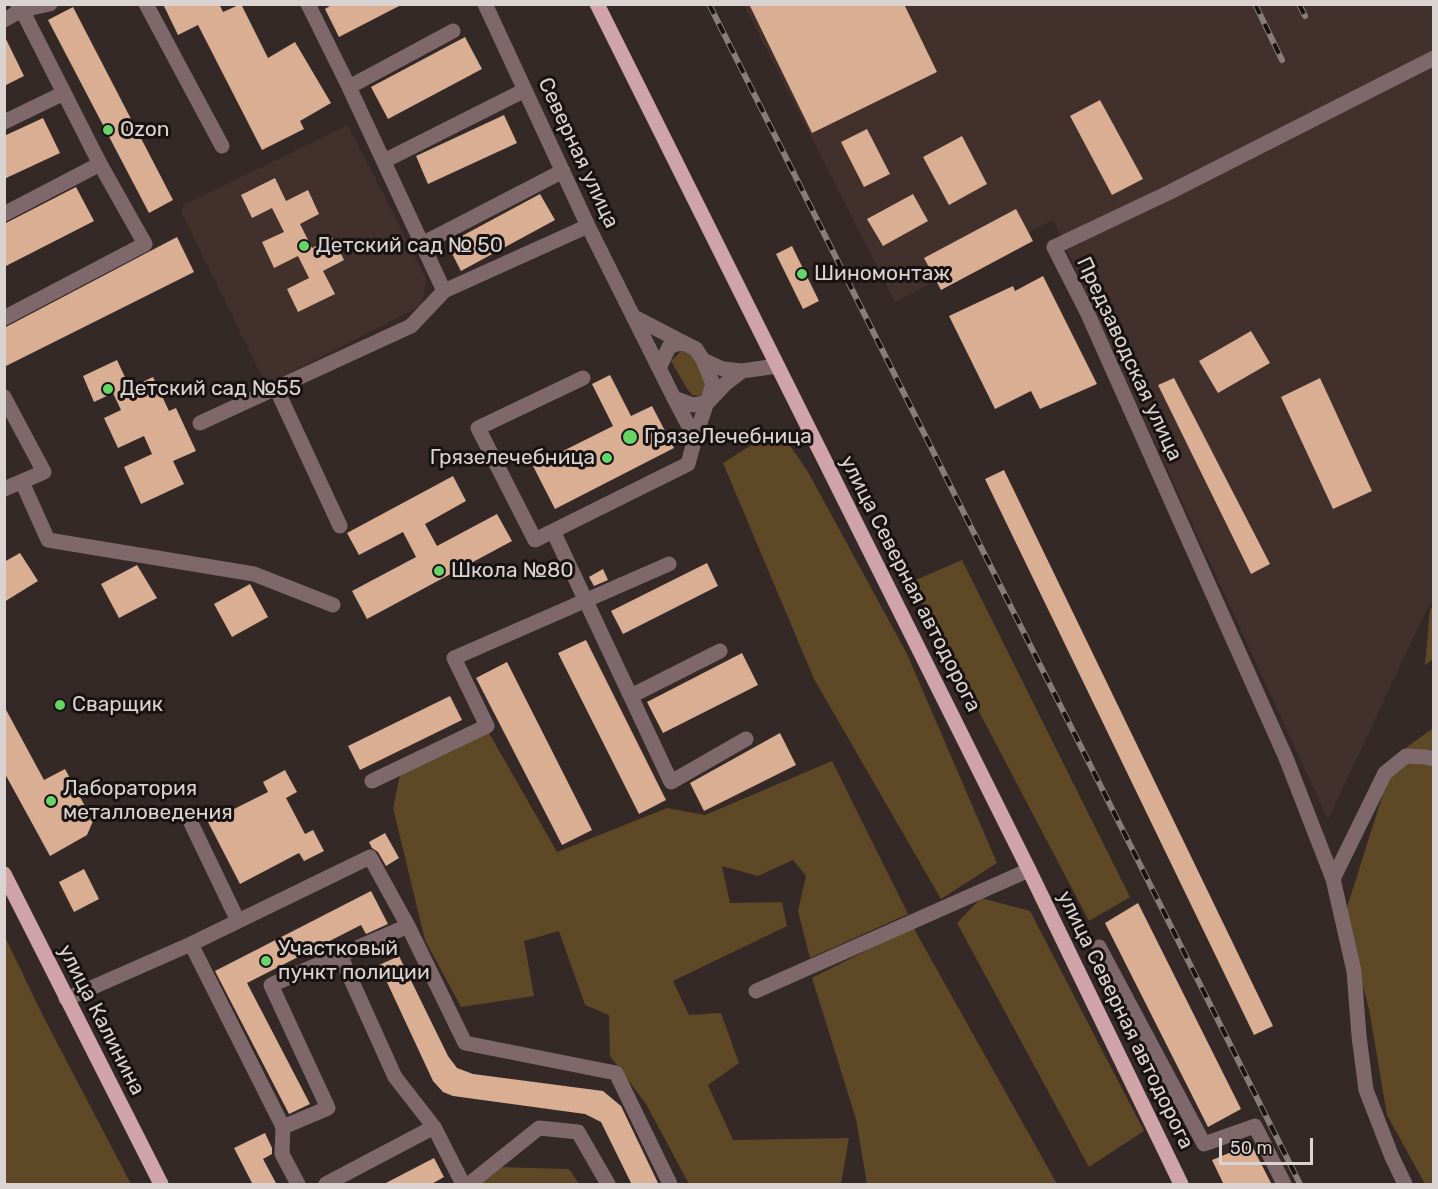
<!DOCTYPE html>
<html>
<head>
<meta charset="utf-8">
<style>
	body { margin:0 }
	#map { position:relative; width:1438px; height:1189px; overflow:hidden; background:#342927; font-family:Rubik,sans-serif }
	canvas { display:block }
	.frame { position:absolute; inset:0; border:6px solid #dad3d1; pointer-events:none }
	.scale { position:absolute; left:1219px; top:1138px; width:94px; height:27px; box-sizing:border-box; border:3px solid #dad3d1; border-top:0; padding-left:8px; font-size:18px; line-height:21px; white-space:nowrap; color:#dad3d1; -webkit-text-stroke:4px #181312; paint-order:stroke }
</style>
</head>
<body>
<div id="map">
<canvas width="1438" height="1189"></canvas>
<div class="frame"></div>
<div class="scale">50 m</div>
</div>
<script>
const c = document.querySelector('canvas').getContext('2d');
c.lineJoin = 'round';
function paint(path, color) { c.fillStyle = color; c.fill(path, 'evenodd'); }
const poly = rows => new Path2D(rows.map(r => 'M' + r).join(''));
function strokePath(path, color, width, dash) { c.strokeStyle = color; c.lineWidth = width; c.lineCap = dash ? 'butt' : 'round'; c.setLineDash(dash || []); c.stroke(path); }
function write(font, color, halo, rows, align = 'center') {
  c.font = font + ' Rubik,sans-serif'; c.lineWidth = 6; c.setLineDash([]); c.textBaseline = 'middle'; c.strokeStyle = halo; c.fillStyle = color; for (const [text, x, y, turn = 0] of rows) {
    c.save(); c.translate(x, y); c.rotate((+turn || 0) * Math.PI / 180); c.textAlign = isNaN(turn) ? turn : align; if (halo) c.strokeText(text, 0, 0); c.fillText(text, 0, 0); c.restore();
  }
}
const built = poly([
	[744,5,1433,5,1433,601,1427,609,1328,820,1053,220,895,302],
	[348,125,427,280,421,306,266,385,181,212,183,205]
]);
const green = poly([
	[682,350,692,352,708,383,706,392,699,396,692,395,686,387,671,361],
	[778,428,808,472,907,654,997,863,941,899,814,679,723,463],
	[962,560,1130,897,1089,921,911,582],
	[1433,605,1433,659,1425,665,1430,610],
	[1433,728,1433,1184,1425,1184,1387,1115,1369,1009,1344,917,1395,756],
	[489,733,557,852,667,808,705,815,832,761,908,914,810,958,798,911,806,876,793,860,758,876,722,866,730,903,782,902,787,926,673,981,689,1015,721,1013,739,1063,708,1085,733,1140,849,1138,841,1184,689,1184,646,1104,610,1056,609,1015,585,1005,559,931,524,941,534,996,461,1007,425,940,393,808,400,775],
	[981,898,1030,911,1144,1131,1089,1167,957,923],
	[913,927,1057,1184,867,1184,856,1119,812,978],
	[5,937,43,1016,131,1184,5,1184],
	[496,1167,569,1169,579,1184,462,1184]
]);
const building = poly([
	[163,4,219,4,223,12,241,4,268,58,295,42,331,103,300,121,304,129,262,150,198,25,178,35],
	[333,4,403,4,339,37,325,9],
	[749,4,904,4,937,72,812,133],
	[73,7,173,200,149,213,48,20],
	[4,35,24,76,4,86],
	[465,37,482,69,388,119,371,87],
	[1100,100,1143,179,1112,195,1070,116],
	[504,115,517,143,428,184,416,156],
	[43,118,60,153,4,179,4,136],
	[867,129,890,174,864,187,841,142],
	[962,136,987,184,949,205,923,157],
	[275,178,286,201,308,190,319,214,300,224,312,248,333,238,344,260,323,271,335,294,298,312,287,289,309,278,298,256,274,268,262,242,284,232,272,208,252,218,241,195],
	[76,187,94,221,4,267,4,224],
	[540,194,555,220,461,271,447,244],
	[913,194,928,221,883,246,867,219],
	[1016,209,1033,241,941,290,924,258],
	[177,237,194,272,4,367,4,328],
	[792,246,819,301,803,309,776,254],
	[1043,276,1097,384,1040,409,1031,391,995,409,949,316,1013,286,1015,291],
	[1251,331,1270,363,1218,393,1199,361],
	[117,360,130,388,153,377,169,411,176,408,196,451,173,461,184,484,141,504,124,467,152,454,144,436,118,448,104,418,121,410,113,393,94,402,83,376],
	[610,375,631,416,652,406,674,448,555,509,533,466,613,426,592,384],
	[1174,378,1270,564,1251,574,1158,385],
	[1320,378,1372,491,1333,509,1281,397],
	[1004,470,1273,1026,1254,1035,985,479],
	[453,476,466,501,425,524,437,546,497,514,512,541,367,619,352,591,416,557,403,532,359,555,347,533],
	[20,553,38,581,4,602,4,562],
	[707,563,718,586,623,634,611,611],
	[137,565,157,598,119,618,101,584],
	[603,569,608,580,594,586,589,577],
	[250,584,268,617,232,637,214,604],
	[586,640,666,800,639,814,558,653],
	[742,653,758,685,663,733,647,702],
	[507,662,592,830,562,845,476,678],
	[450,696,462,720,360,770,348,746],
	[4,706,44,780,65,769,93,821,87,835,50,856,4,772],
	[780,733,796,765,704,811,690,783],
	[285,770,297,792,286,798,305,834,313,830,324,851,304,861,299,853,240,884,208,822,268,792,263,782],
	[385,833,399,858,386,866,378,852,372,848,369,842],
	[84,869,99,899,74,912,59,882],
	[371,891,388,924,366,934,361,925,247,983,310,1104,289,1114,215,971],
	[1138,903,1241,1109,1208,1127,1105,923],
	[399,956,448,1056,457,1068,473,1074,603,1091,621,1106,659,1185,632,1185,601,1122,585,1114,453,1096,443,1092,433,1081,379,965],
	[265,1133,272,1148,272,1154,263,1159,277,1185,253,1185,234,1148],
	[1251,1144,1272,1185,1224,1185,1212,1160],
	[434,1158,444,1177,430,1185,382,1185]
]);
const minor = poly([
	[146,4,222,146],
	[308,4,349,87,444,291,588,226],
	[485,4,588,226,674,398,693,405,708,402,725,384,742,371],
	[4,20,22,10,50,4],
	[349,87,453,31],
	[4,122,64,93],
	[384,161,525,90],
	[4,214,100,164],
	[422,244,563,171],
	[4,318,145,244,100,164,22,10,17,4],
	[636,318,684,343],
	[703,360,723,369,742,371,777,366],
	[583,378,478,428,535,540,688,464,695,438,713,384,703,360,696,349,684,343,676,344,669,347,660,366],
	[276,388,340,526],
	[4,397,44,472,4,489],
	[674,398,695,438],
	[200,423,411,326,444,291],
	[22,482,48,540,254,574,333,605],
	[553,531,671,782,746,739],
	[631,696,720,651],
	[372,781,487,726,454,658,669,564],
	[191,823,238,921],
	[1333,879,1385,773,1406,756,1426,757,1434,759],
	[191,944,283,1127,282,1154,298,1184],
	[1099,947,1204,1144,1255,1126,1284,1184],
	[340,955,395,1077,434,1127],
	[756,991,1029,870],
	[66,999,191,944,370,857,408,926,465,1043,616,1073,670,1184],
	[283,1127,328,1108,271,985,408,926],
	[326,1184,434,1127,463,1184],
	[469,1184,539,1128,578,1132,608,1184],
	[1405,1184,1392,1157,1366,1090,1359,1036,1354,971,1333,879,1286,758,1087,312,1054,247,1168,193,1434,58]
]);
const major = poly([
	[597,4,1029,870,1181,1184],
	[4,874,161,1184]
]);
const rail = poly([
	[709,4,1300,1184],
	[1255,4,1282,60],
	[1299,4,1305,16]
]);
const markers = [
	[108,130,6,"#66d466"],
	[304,246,6,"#66d466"],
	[802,274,6,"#66d466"],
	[108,389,6,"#66d466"],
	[630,437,8,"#66d466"],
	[607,458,6,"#66d466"],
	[439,571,6,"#66d466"],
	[60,705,6,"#66d466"],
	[51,801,6,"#66d466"],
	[266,961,6,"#66d466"]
];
const poiNames = [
	["Ozon",120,130],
	["Детский сад № 50",316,246],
	["Шиномонтаж",814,274],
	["Детский сад №55",120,389],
	["ГрязеЛечебница",644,437],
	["Грязелечебница",595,458,"right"],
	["Школа №80",451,571],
	["Сварщик",72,705],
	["Лаборатория",63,789],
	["металловедения",63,813],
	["Участковый",278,949],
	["пункт полиции",278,973]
];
const streetNames = [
	["Северная улица",578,153,65],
	["Предзаводская улица",1129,359,65],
	["улица Северная автодорога",910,584,63],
	["улица Калинина",101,1020,63],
	["улица Северная автодорога",1125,1020,64]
];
paint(built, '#41302c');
paint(green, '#5f4826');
paint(building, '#d9ae92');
strokePath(minor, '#7e686b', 15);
strokePath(major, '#d0a3a9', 15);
strokePath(rail, '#877e7c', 6);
strokePath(rail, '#181312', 4, [11]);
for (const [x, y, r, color] of markers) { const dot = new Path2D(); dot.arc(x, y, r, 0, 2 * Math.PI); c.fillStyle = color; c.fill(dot); strokePath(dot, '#181312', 2); }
write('21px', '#dad3d1', '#181312', poiNames, 'left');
write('21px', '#dad3d1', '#181312', streetNames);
</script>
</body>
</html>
